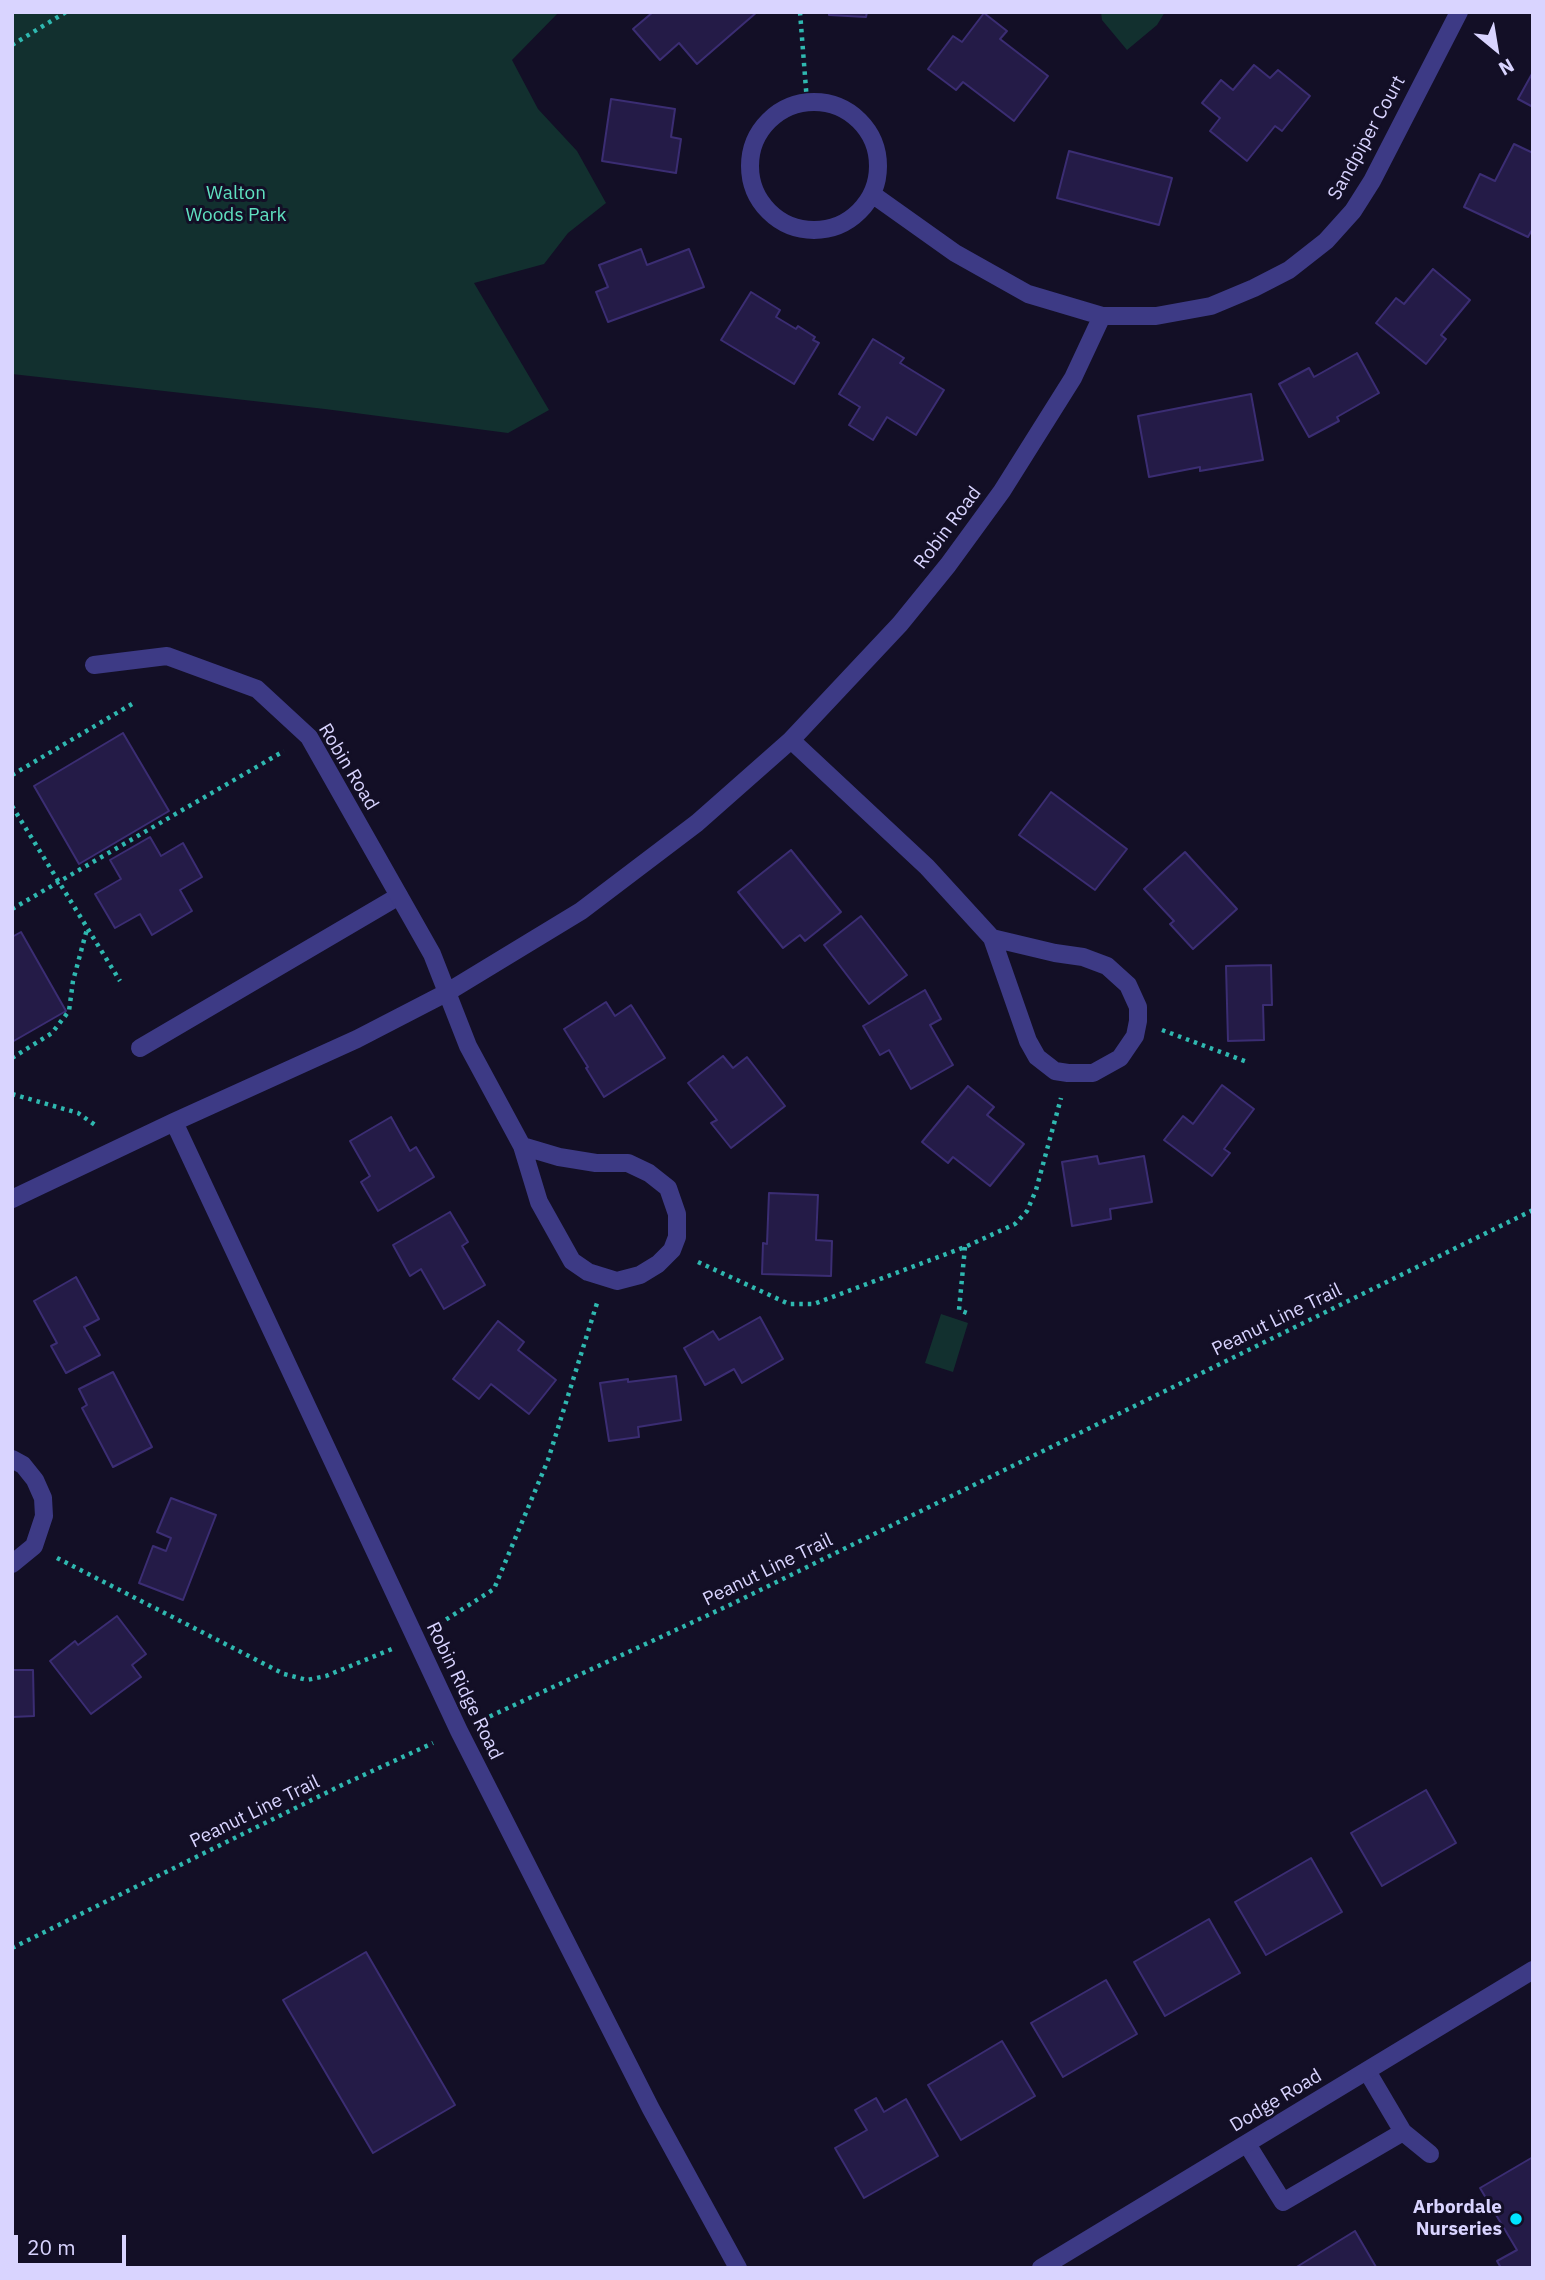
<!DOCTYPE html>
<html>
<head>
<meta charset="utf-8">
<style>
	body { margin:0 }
	#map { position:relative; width:1545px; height:2280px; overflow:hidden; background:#130f26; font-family:"IBM Plex Sans",sans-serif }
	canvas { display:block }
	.frame { position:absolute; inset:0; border:14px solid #d9d4ff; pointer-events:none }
	.north { position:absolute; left:1461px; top:14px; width:70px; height:70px; -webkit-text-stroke:5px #130f26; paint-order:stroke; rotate:150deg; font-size:19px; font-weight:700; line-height:28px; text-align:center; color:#d9d4ff }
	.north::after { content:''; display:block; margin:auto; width:24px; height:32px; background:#d9d4ff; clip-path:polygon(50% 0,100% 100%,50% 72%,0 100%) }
	.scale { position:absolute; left:14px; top:2235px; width:112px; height:32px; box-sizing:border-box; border:4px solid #d9d4ff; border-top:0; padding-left:9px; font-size:21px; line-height:24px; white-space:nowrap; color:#d9d4ff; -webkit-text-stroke:5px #130f26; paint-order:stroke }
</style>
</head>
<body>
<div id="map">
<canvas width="1545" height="2280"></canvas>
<div class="frame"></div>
<div class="north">N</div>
<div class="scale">20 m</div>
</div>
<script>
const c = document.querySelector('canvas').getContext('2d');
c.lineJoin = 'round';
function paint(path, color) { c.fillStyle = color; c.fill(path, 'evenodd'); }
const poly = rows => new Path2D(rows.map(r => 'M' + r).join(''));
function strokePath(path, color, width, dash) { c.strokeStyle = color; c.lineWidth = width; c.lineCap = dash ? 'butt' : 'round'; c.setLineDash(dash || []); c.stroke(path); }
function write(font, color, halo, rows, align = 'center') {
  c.font = font + ' "IBM Plex Sans",sans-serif'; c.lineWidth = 6; c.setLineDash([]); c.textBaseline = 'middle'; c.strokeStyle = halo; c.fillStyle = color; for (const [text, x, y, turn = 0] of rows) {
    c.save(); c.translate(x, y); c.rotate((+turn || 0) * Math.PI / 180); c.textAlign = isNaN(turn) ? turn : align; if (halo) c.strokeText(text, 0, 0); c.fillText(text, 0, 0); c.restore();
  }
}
const green = poly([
	[12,12,559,12,512,60,538,109,577,151,606,203,568,233,544,264,474,283,549,410,508,433,325,409,12,374],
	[1101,12,1165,12,1157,25,1127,50,1102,20],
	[941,1314,968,1323,953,1372,925,1363]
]);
const building = poly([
	[653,12,757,12,697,64,679,43,660,60,633,29,653,12],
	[829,12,867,12,866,17,829,15,829,12],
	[984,13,1007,31,1000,39,1048,76,1014,121,963,82,956,90,928,69,953,36,962,42,984,13],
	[1254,65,1270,78,1278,70,1310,96,1282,131,1275,126,1247,161,1210,131,1220,118,1202,103,1221,80,1233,90,1254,65],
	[1533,72,1533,107,1518,99,1533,72],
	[611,99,675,109,671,137,681,139,676,173,602,161,611,99],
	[1514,144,1533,153,1533,228,1528,237,1464,207,1480,174,1495,181,1514,144],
	[1069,151,1172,178,1159,225,1057,198,1069,151],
	[641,249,647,265,689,249,704,287,608,322,596,292,608,287,599,265,641,249],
	[1433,269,1470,300,1441,335,1446,339,1426,364,1376,323,1396,298,1404,304,1433,269],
	[751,292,780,310,776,317,796,329,798,326,815,337,813,340,819,343,794,384,721,340,751,292],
	[873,339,904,358,900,363,944,390,916,435,887,417,873,440,849,425,860,407,839,394,873,339],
	[1357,353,1379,393,1337,417,1339,421,1309,437,1279,384,1309,368,1314,377,1357,353],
	[1251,394,1263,460,1200,471,1200,467,1149,477,1138,416,1251,394],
	[123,733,169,811,79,864,34,786,123,733],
	[1051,792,1127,849,1095,890,1019,835,1051,792],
	[150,837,161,856,183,843,202,877,180,890,192,911,152,935,140,914,115,928,95,894,121,879,110,860,150,837],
	[791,850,841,912,805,941,800,935,783,948,738,892,791,850],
	[1185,852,1237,909,1193,949,1170,924,1174,921,1144,889,1185,852],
	[861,916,907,975,869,1004,824,945,861,916],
	[21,932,66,1011,12,1042,12,937,21,932],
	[1271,965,1272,1005,1263,1005,1264,1040,1228,1041,1226,966,1271,965],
	[925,990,941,1019,930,1025,953,1065,911,1089,889,1050,880,1055,863,1026,925,990],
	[606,1002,615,1016,631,1005,665,1058,604,1097,586,1068,588,1067,564,1029,606,1002],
	[723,1056,733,1068,747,1057,785,1106,731,1148,711,1123,717,1120,688,1083,723,1056],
	[1222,1085,1254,1109,1224,1149,1230,1153,1212,1176,1164,1140,1183,1116,1193,1124,1222,1085],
	[968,1086,994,1107,987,1115,1024,1144,990,1186,953,1157,948,1163,922,1142,968,1086],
	[391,1117,410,1151,416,1147,434,1177,378,1211,361,1182,370,1176,350,1141,391,1117],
	[1097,1156,1099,1164,1144,1156,1152,1202,1110,1209,1111,1219,1072,1226,1062,1162,1097,1156],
	[769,1193,818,1195,816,1240,832,1241,831,1276,762,1274,763,1243,767,1244,769,1193],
	[450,1212,468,1242,462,1246,485,1285,444,1309,421,1269,410,1276,393,1245,450,1212],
	[76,1277,99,1319,84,1327,100,1355,66,1373,51,1346,57,1343,34,1301,76,1277],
	[760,1317,783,1359,742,1383,734,1369,705,1385,684,1348,713,1331,719,1340,760,1317],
	[498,1321,524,1342,518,1350,556,1380,529,1414,491,1384,479,1399,453,1379,498,1321],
	[113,1372,152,1447,113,1467,82,1408,87,1405,79,1389,113,1372],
	[676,1376,681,1420,638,1427,639,1437,609,1441,600,1383,628,1379,628,1382,676,1376],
	[171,1498,216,1515,183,1600,139,1583,153,1546,166,1551,171,1538,157,1532,171,1498],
	[117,1616,146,1654,132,1665,141,1677,91,1714,50,1661,75,1641,78,1645,117,1616],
	[12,1670,33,1670,34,1716,12,1717,12,1670],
	[1426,1790,1456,1843,1382,1886,1351,1833,1426,1790],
	[1311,1858,1342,1912,1266,1955,1235,1902,1311,1858],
	[1209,1919,1240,1973,1165,2016,1134,1962,1209,1919],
	[366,1952,455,2105,373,2153,283,2000,366,1952],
	[1106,1980,1137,2034,1063,2077,1031,2023,1106,1980],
	[1002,2041,1035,2096,961,2140,928,2085,1002,2041],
	[876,2098,884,2112,906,2099,938,2156,864,2198,835,2148,867,2130,855,2110,876,2098],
	[1533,2157,1533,2268,1501,2268,1497,2261,1517,2250,1480,2188,1533,2157],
	[1355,2231,1376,2267,1295,2268,1355,2231]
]);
const path = poly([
	[800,12,807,102],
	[12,45,66,12],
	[12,775,132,704],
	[12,806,120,981],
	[12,909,284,751],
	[1162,1030,1247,1062],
	[12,1058,52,1033,69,1011,73,981,87,929],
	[12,1094,78,1113,98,1127],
	[965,1247,959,1310,970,1314],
	[698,1262,789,1304,814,1304,965,1247,1015,1224,1027,1211,1036,1190,1061,1098],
	[57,1558,284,1674,307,1680,326,1676,392,1649],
	[439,1624,494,1589,548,1460,597,1303],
	[482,1720,734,1603,1533,1210],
	[12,1948,342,1785,433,1743]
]);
const service = poly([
	[140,1048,399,896],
	[1367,2071,1403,2132,1430,2154],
	[1247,2144,1283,2202,1403,2132]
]);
const minor = poly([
	'750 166a64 64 0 1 1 128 0a64 64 0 1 1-128 0Z',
	[872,194,955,253,1028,294,1102,316,1156,316,1211,306,1254,288,1289,270,1326,241,1353,211,1372,181,1459,12],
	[94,665,167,656,257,689,309,737,432,954,468,1046,522,1146,539,1202,572,1261,588,1272,617,1281,640,1275,658,1264,672,1250,677,1237,677,1214,668,1188,649,1173,628,1163,596,1163,559,1157,522,1146],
	[791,740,927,867,992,938,1028,1041,1037,1057,1055,1071,1068,1073,1093,1073,1120,1058,1135,1036,1138,1021,1138,1007,1128,985,1107,966,1083,957,1055,953,992,938],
	[174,1122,459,1731,651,2109,738,2268],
	[12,1199,174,1122,357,1039,446,993,581,911,697,823,791,740,900,624,948,565,1002,491,1073,378,1102,316],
	[12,1459,23,1465,35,1480,43,1498,44,1516,34,1546,12,1564]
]);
const tertiary = poly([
	[1041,2268,1533,1970]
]);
const markers = [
	[1516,2219,7,"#00e5ff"]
];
const streetNames = [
	["Sandpiper Court",1367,138,-61],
	["Robin Road",948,528,-53],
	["Robin Road",348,767,59],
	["Peanut Line Trail",1277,1320,-26],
	["Peanut Line Trail",768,1570,-26],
	["Robin Ridge Road",464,1691,64],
	["Peanut Line Trail",255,1812,-26],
	["Dodge Road",1276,2101,-31]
];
const parkNames = [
	["Walton",236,194],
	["Woods Park",236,216]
];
const poiNames = [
	["Arbordale",1502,2208],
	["Nurseries",1502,2230]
];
paint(green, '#12302f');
paint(building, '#241b47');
strokePath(building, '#3b2d73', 2);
strokePath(path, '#2fb8b0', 4.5, [3.5, 5]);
strokePath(service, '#3d3a85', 18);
strokePath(minor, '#3d3a85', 18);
strokePath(tertiary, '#3d3a85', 18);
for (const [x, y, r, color] of markers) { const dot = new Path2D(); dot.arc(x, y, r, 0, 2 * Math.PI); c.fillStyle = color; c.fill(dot); strokePath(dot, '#130f26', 2.5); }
write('19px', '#d9d4ff', '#130f26', streetNames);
write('19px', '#5fe0c0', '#130f26', parkNames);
write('bold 19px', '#d9d4ff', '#130f26', poiNames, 'right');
</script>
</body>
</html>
